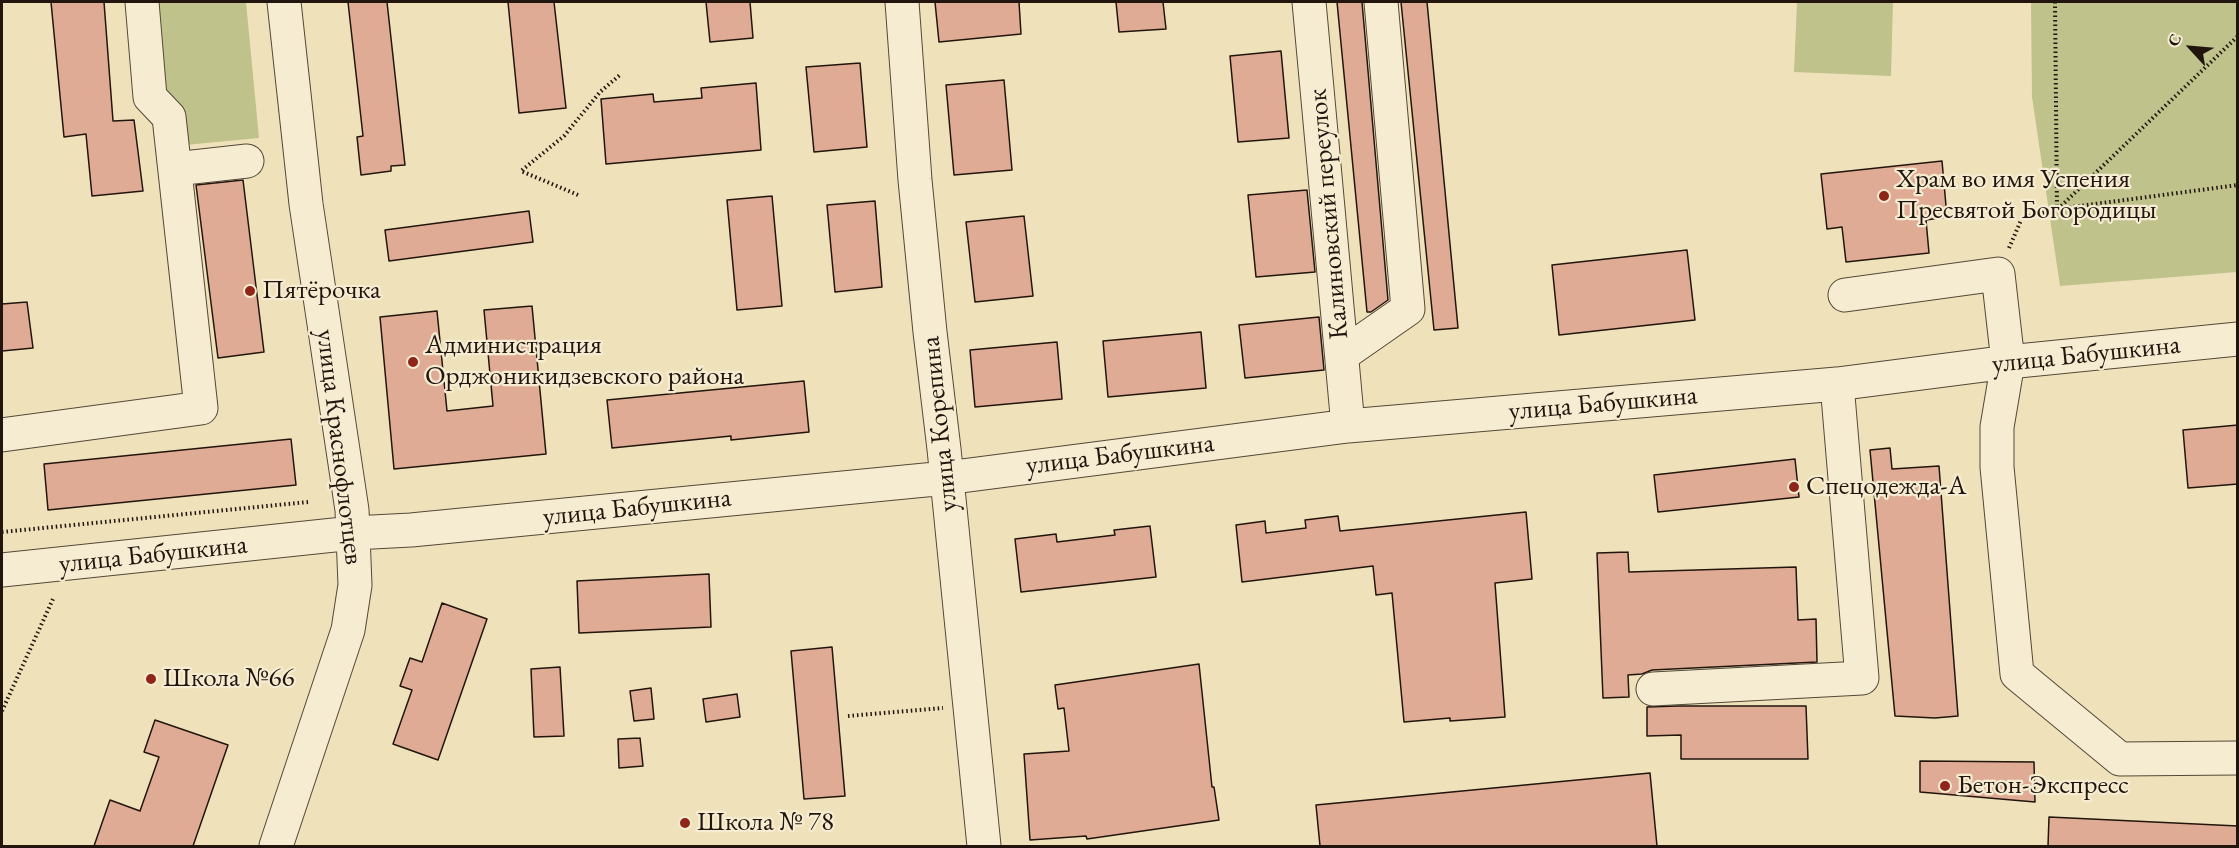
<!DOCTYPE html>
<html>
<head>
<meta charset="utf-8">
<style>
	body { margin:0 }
	#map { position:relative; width:2239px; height:848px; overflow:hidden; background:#efe2ba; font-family:"EB Garamond",serif }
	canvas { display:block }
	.frame { position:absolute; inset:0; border:3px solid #21150d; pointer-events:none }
	.north { position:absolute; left:2161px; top:18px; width:60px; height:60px; -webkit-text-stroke:4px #f5ecd2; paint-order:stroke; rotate:296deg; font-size:16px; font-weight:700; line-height:24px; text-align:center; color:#21150d }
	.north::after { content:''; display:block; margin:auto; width:21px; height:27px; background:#21150d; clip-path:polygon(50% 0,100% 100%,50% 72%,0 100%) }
</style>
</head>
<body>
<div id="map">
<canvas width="2239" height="848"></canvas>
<div class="frame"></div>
<div class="north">С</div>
</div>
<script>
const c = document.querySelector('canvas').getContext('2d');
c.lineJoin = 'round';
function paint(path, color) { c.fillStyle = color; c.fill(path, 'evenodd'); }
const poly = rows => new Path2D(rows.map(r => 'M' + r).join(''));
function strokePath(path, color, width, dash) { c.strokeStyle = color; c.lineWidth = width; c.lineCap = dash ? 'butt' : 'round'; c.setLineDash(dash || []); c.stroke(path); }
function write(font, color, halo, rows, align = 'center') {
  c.font = font + ' "EB Garamond",serif'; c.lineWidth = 4.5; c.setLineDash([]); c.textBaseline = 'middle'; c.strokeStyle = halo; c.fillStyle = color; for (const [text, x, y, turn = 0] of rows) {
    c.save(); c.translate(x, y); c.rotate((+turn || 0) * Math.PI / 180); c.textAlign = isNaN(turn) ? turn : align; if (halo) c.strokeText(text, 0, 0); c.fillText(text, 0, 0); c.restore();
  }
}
const green = poly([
	[153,2,246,2,259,138,185,145,161,92],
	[1797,2,1893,2,1891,76,1794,72],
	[2031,2,2237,2,2237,272,2060,286,2032,97]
]);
const building = poly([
	[51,2,104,2,113,121,134,120,143,191,92,196,86,134,64,137,51,2],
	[348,2,387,2,405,165,391,166,391,171,361,175,357,137,363,136,348,2],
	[508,2,554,2,566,108,519,113,508,2],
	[706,2,750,2,753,38,710,42,706,2],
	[935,2,1019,2,1021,34,939,42,935,2],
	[1116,2,1163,2,1166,29,1119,32,1116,2],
	[1337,2,1362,2,1388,300,1371,312,1367,312,1337,2],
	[1401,2,1427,2,1458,328,1434,330,1401,2],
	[1281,51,1289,138,1238,142,1230,56,1281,51],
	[860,63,867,147,814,152,806,67,860,63],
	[1004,80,1012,170,954,175,946,85,1004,80],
	[756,83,761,150,606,164,601,99,653,94,654,102,702,98,701,88,756,83],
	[1942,161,1947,217,1926,220,1929,253,1846,262,1842,227,1827,229,1821,174,1942,161],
	[243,180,264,352,218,358,196,185,243,180],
	[1307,190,1315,272,1256,277,1248,195,1307,190],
	[772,196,782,306,737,310,727,200,772,196],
	[875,201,882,287,835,292,827,205,875,201],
	[529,211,533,242,389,261,385,230,529,211],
	[1024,216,1033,296,975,302,966,222,1024,216],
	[1687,250,1695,320,1559,335,1552,265,1687,250],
	[27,302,33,348,2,351,2,304,27,302],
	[532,306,546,454,394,469,380,317,437,311,447,411,493,406,484,310,532,306],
	[1319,317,1324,370,1245,378,1239,325,1319,317],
	[1201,332,1206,388,1108,397,1103,341,1201,332],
	[1057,342,1062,399,975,407,970,350,1057,342],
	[804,381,809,432,731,440,731,436,612,448,607,400,804,381],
	[2238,425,2238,484,2188,488,2183,430,2238,425],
	[291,439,296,485,48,510,44,464,291,439],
	[1890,448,1892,469,1939,466,1958,716,1935,718,1895,716,1870,450,1890,448],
	[1795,459,1799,497,1658,512,1654,475,1795,459],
	[1526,512,1532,579,1495,583,1505,717,1450,721,1450,718,1404,722,1392,593,1376,595,1373,566,1242,582,1236,525,1265,521,1266,533,1306,528,1305,520,1338,516,1340,531,1526,512],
	[1150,526,1156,577,1021,592,1015,539,1056,534,1057,542,1115,535,1114,530,1150,526],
	[1628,552,1629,572,1796,567,1798,620,1816,619,1817,662,1652,670,1642,674,1628,675,1629,697,1603,698,1597,553,1628,552],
	[709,574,711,627,579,633,577,581,709,574],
	[442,603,487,619,438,760,393,744,412,690,400,686,410,658,422,662,442,603],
	[832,647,845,796,804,799,791,651,832,647],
	[1199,664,1212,787,1214,787,1219,820,1087,839,1086,836,1030,840,1024,754,1069,751,1064,708,1058,709,1055,685,1199,664],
	[560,667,564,736,534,737,531,669,560,667],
	[651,688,654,719,634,721,630,691,651,688],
	[737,694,740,717,706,722,703,699,737,694],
	[1678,706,1806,706,1808,759,1681,759,1681,735,1647,736,1647,707,1678,706],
	[155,720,228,745,193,846,94,846,110,800,140,811,159,757,144,752,155,720],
	[640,738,643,766,619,768,618,739,640,738],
	[1920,761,2034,762,2035,802,1920,792,1920,761],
	[1650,773,1657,846,1320,846,1316,805,1650,773],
	[2049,817,2238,826,2238,846,2048,846,2049,817]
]);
const path = poly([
	[2055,2,2057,209],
	[578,195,521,171,564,136,600,92,621,74],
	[2058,209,2238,36],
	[2009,248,2022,218,2057,209,2238,185],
	[2,532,308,502],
	[2,711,53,599],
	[848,716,943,708]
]);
const minor = poly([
	[902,2,915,180,930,332,944,449,984,846],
	[1309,2,1348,426],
	[175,169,247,161],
	[1845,295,1998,274,2008,362,1997,427,1997,467,2017,674,2120,759,2238,758],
	[1342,355,1408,309,1381,2],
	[2,435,201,408,169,117,150,97,142,2],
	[2,570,353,533,411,530,946,478,1348,426,1837,384,2008,362,2238,339],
	[1653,689,1862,678,1837,384],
	[276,846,348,630,355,585,352,510,306,204,284,2]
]);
const markers = [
	[1884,196,6,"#8f2418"],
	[250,291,6,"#8f2418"],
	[413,362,6,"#8f2418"],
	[1794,487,6,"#8f2418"],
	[151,679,6,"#8f2418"],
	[1945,786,6,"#8f2418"],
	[685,823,6,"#8f2418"]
];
const poiNames = [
	["Храм во имя Успения",1896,180],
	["Пресвятой Богородицы",1896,211],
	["Пятёрочка",262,291],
	["Администрация",425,346],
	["Орджоникидзевского района",425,377],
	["Спецодежда-А",1806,487],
	["Школа №66",163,679],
	["Бетон-Экспресс",1957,786],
	["Школа № 78",697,823]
];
const streetNames = [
	["Калиновский переулок",1329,214,-95],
	["улица Бабушкина",2086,355,-6],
	["улица Бабушкина",1603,404,-5],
	["улица Корепина",940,424,-96],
	["улица Краснофлотцев",339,447,83],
	["улица Бабушкина",1120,455,-7],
	["улица Бабушкина",637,508,-6],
	["улица Бабушкина",153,555,-6]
];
paint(green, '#bfc28b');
paint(building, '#e0ab95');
strokePath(building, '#21150d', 1.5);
strokePath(minor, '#544838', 35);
strokePath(path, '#21150d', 4, [1.5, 3]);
strokePath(minor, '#f5ecd2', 33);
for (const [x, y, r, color] of markers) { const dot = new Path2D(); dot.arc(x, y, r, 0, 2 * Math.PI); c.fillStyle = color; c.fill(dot); strokePath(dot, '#f5ecd2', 2); }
write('27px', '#21150d', '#f5ecd2', poiNames, 'left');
write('27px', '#21150d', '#f5ecd2', streetNames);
</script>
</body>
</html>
